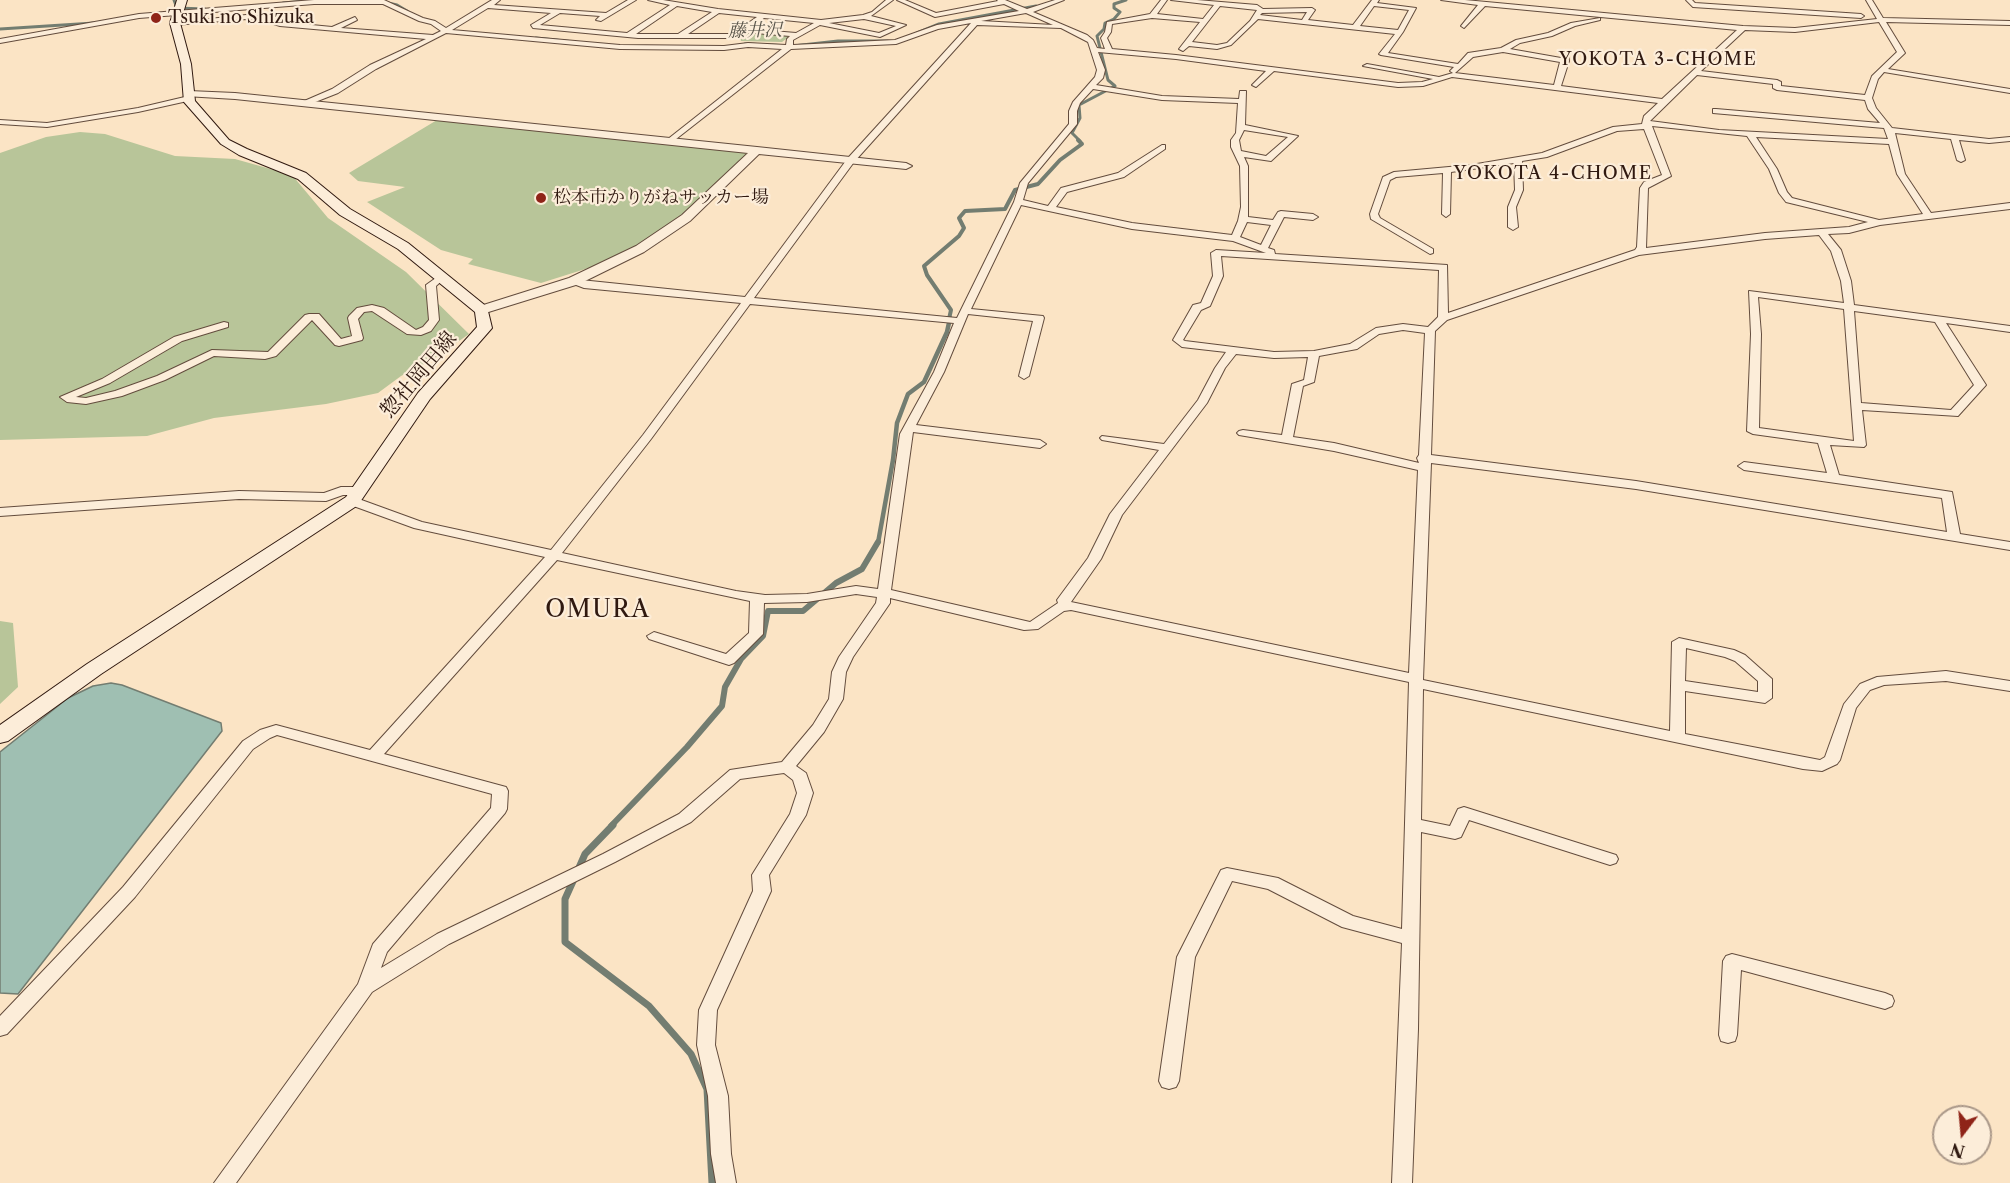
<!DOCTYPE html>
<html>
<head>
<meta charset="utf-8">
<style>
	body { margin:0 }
	#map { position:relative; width:2010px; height:1183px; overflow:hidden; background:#fbe4c5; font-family:"Libre Caslon Text",serif }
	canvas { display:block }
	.north { position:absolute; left:1932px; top:1105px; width:60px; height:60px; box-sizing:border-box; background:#fcedd9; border:2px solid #aa9889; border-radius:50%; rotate:196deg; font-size:16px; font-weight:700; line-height:24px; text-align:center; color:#301910 }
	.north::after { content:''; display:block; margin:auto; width:21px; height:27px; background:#8f2418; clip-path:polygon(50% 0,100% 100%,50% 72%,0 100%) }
</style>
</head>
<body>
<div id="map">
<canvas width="2010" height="1183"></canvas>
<div class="north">N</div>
</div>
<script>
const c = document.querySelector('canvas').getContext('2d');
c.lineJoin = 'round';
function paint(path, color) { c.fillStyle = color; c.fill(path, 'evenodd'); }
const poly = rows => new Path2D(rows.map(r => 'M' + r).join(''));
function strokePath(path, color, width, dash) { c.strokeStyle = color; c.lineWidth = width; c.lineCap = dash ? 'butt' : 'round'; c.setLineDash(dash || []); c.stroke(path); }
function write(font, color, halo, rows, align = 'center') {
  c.font = font + ' "Libre Caslon Text","Noto Serif JP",serif'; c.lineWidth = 4.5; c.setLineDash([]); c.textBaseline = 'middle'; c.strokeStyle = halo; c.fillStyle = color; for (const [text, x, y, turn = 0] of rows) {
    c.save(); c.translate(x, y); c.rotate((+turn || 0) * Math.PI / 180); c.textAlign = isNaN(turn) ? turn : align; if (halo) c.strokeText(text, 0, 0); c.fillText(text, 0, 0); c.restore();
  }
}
const green = poly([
	[748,32,790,36,782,42,741,41,740,38],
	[437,120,744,151,747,154,683,217,632,248,598,265,541,283,468,264,473,259,441,250,367,202,405,187,358,181,349,173],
	[80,132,105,134,175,156,235,159,292,175,328,218,406,272,469,334,432,360,401,376,378,393,326,404,214,418,147,436,0,440,0,153,46,137],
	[0,621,13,623,18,687,0,704]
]);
const water = poly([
	[111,683,122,685,221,723,222,731,18,994,0,993,0,752,68,698,93,686,111,683]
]);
const streamFar4 = poly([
	[174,0,177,8,205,9],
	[375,0,397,5,407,11],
	[283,3,306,1],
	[0,29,94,23],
	[917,33,939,24,1036,6],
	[536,38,574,42],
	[745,44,793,46,838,41,888,41],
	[1080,141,1072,133,1080,118,1079,105,1115,86,1108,80,1097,36,1104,29,1105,23,1114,19,1120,12,1114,8,1114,4,1126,0]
]);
const streamFar3 = poly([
	[949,319,951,310,927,275,924,266,959,236,964,228,959,218,965,211,1005,209,1015,190,1038,184,1060,160,1082,144,1078,140]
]);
const streamFar2 = poly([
	[878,543,893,460,897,423,908,394,924,382,947,332,950,318]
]);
const streamFar1 = poly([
	[611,826,687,747,722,706,725,687,741,659,763,636,768,611,803,611,836,583,862,569,878,542]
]);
const stream = poly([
	[578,870,585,854,613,825],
	[574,879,565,899,565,942,649,1006,691,1054,707,1089,712,1183]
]);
const minor = poly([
	[314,0,384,0,423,18,435,21,446,28,492,0,500,0,494,5,606,13,628,0,636,0,601,21,596,20,600,16,560,13,540,25,627,33,670,5,648,0,663,0,718,9,821,20,863,15,872,12,886,0,893,0,871,16,906,25,880,37,820,25,793,40,793,45,895,40,937,25,1019,11,1004,4,935,17,897,0,905,0,936,13,998,1,997,0,1005,0,1027,9,1055,0,1064,0,1033,12,1087,35,1093,40,1097,48,1105,49,1101,38,1105,32,1107,22,1150,14,1161,0,1167,0,1157,14,1203,19,1214,5,1171,0,1197,0,1257,5,1263,9,1312,8,1315,10,1308,20,1353,25,1372,0,1379,0,1377,3,1416,8,1403,32,1388,53,1458,64,1468,53,1501,48,1516,40,1548,33,1571,23,1600,18,1600,20,1575,26,1552,36,1520,43,1510,49,1561,58,1564,53,1568,53,1569,61,1561,86,1662,99,1737,30,1485,6,1464,28,1461,26,1478,5,1441,0,1465,0,1743,26,1795,28,1877,19,1866,0,1872,0,1883,18,2010,21,2010,25,1886,22,1905,53,1888,69,2010,89,2010,93,1884,72,1878,79,1872,98,1876,108,1892,128,1989,139,2010,137,2010,141,1989,143,1959,140,1965,160,1961,162,1957,160,1951,139,1895,133,1905,174,1931,213,2010,203,2010,209,1880,225,1849,233,1828,234,1841,250,1851,281,1854,305,2010,326,2010,332,1946,323,1986,385,1958,416,1862,410,1866,445,1864,447,1830,445,1839,475,1952,492,1960,534,2010,542,2010,550,1636,489,1431,463,1423,680,1670,731,1672,642,1679,638,1734,650,1745,655,1772,679,1772,698,1765,703,1685,691,1685,734,1820,760,1825,757,1844,704,1860,684,1877,677,1946,671,2010,681,2010,691,1946,681,1884,685,1870,690,1856,708,1840,760,1837,764,1822,771,1803,769,1423,689,1421,820,1450,826,1458,809,1464,807,1616,855,1618,859,1616,863,1610,865,1469,820,1461,837,1455,839,1421,832,1418,1029,1412,1183,1392,1183,1402,943,1342,927,1268,889,1232,881,1195,957,1179,1081,1176,1087,1169,1089,1162,1087,1159,1081,1177,957,1221,870,1227,868,1278,878,1353,916,1402,929,1409,682,1071,610,1064,611,1038,629,1024,630,890,598,890,603,853,657,846,672,843,699,824,732,796,766,806,773,813,793,806,815,769,875,771,891,717,1010,715,1045,728,1096,731,1154,736,1183,716,1183,711,1154,708,1096,697,1045,699,1010,753,891,752,875,790,814,797,793,793,780,784,773,740,779,691,822,615,862,449,944,372,992,236,1183,214,1183,358,984,373,944,491,808,492,794,277,735,270,738,253,749,135,897,7,1034,0,1036,0,1016,123,887,243,741,260,730,276,725,370,750,545,557,414,528,348,504,346,501,348,498,356,498,422,522,551,550,643,435,741,303,584,288,571,283,571,279,745,297,848,158,971,23,938,29,896,44,791,49,671,143,668,143,668,139,782,49,748,47,724,50,620,49,446,33,376,69,338,93,305,106,301,104,302,102,332,89,370,65,426,39,280,26,264,21,246,19,175,25,172,23,246,15,265,17,281,22,332,27,355,17,357,20,341,28,433,35,441,31,431,24,419,21,383,4,314,4,139,18,0,43,0,39,139,14,314,0],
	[677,6,712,12,678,34,636,34,677,6],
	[1220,6,1257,10,1250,21,1227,43,1217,45,1192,42,1220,6],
	[1374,6,1409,10,1398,30,1360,26,1374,6],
	[488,8,551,13,531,25,533,28,638,38,734,38,744,32,790,36,787,39,786,45,748,43,724,46,620,45,452,30,488,8],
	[1307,12,1302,20,1260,15,1262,13,1307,12],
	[719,13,757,17,732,34,688,34,719,13],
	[1026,13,1053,25,981,21,1026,13],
	[764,18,814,23,796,33,749,29,764,18],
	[1152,18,1200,22,1179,49,1183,51,1189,46,1217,49,1231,45,1258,19,1395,34,1379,54,1381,55,1454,67,1450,71,1453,73,1439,77,1367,64,1363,66,1433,79,1422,82,1398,83,1176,55,1112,49,1107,38,1111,32,1112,24,1152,18],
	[864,19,896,26,879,33,829,23,864,19],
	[1879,22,1897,52,1872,76,1865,95,1781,86,1781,82,1777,80,1701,71,1745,30,1795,32,1879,22],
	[977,25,1061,28,1088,42,1097,70,1095,77,1073,102,1069,111,1069,124,1020,183,1014,202,957,318,754,298,854,162,977,25],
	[1098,52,1176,59,1266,71,1252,85,1256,87,1274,71,1398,87,1423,86,1452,77,1658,103,1644,116,1642,124,1613,127,1542,153,1471,165,1394,172,1383,177,1370,214,1371,219,1430,254,1433,253,1433,249,1380,218,1378,214,1390,180,1396,177,1443,173,1442,214,1446,217,1450,214,1451,172,1514,163,1515,190,1508,207,1508,227,1513,230,1518,227,1516,207,1523,190,1522,161,1547,157,1617,131,1644,129,1662,175,1644,182,1640,188,1637,247,1635,250,1448,313,1447,265,1275,254,1274,250,1268,248,1284,217,1313,220,1318,217,1313,214,1281,211,1278,212,1273,220,1248,217,1248,166,1244,157,1271,161,1298,136,1245,125,1246,91,1240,91,1239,99,1162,96,1096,85,1103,78,1105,70,1098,52],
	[1503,52,1560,62,1554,85,1455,73,1473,57,1503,52],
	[1697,75,1773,84,1773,88,1777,90,1865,100,1868,109,1880,123,1716,109,1713,109,1713,113,1884,128,1888,139,1719,130,1650,121,1697,75],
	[1093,89,1162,100,1238,103,1236,133,1231,140,1231,147,1240,166,1241,207,1238,221,1232,235,1132,223,1056,207,1067,192,1124,177,1165,149,1165,145,1162,145,1118,173,1061,188,1048,206,1023,200,1028,183,1077,124,1077,111,1080,103,1093,89],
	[1652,126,1747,136,1769,169,1779,193,1786,202,1868,222,1849,227,1765,233,1646,248,1648,188,1671,176,1652,126],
	[1244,130,1288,137,1266,156,1241,151,1239,140,1244,130],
	[1756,137,1889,144,1897,174,1923,214,1879,220,1792,198,1787,192,1777,169,1756,137],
	[1021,205,1132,229,1233,241,1266,253,1216,250,1211,253,1213,276,1201,303,1193,305,1173,340,1182,347,1226,352,1215,368,1198,400,1164,444,1102,436,1100,438,1102,440,1159,450,1110,514,1088,558,1057,600,1058,603,1030,622,891,590,913,432,1040,448,1046,444,1040,440,916,425,944,372,968,314,1033,321,1019,376,1024,379,1029,376,1044,318,1043,316,971,309,1021,205],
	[1247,222,1271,225,1261,245,1240,237,1247,222],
	[1819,235,1831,251,1841,281,1844,303,1749,291,1751,334,1747,431,1753,434,1818,443,1827,473,1744,462,1738,466,1744,470,1942,498,1947,532,1636,481,1431,455,1435,331,1447,320,1639,255,1765,239,1819,235],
	[1221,256,1439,270,1438,317,1428,327,1403,324,1376,328,1350,344,1314,351,1274,352,1185,341,1183,340,1201,310,1210,306,1223,276,1221,256],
	[1758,297,1844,309,1854,441,1759,428,1761,334,1758,297],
	[750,304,954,323,934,372,900,434,878,589,856,586,807,594,765,595,736,591,562,553,651,439,750,304],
	[1854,311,1935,322,1974,385,1951,410,1861,403,1854,311],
	[1403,330,1425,333,1419,455,1417,458,1419,463,1334,443,1293,437,1303,386,1314,382,1319,356,1357,349,1379,334,1403,330],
	[1236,354,1274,358,1308,357,1304,380,1292,384,1282,435,1243,430,1239,431,1237,433,1239,435,1334,451,1418,470,1409,673,1071,602,1101,559,1122,515,1207,403,1225,368,1236,354],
	[557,560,750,601,749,633,726,654,654,632,647,636,649,639,729,665,734,663,763,634,764,603,807,602,856,594,877,597,876,603,839,657,832,672,829,699,813,725,782,762,730,770,679,814,603,854,437,934,381,968,387,952,505,813,507,809,508,791,506,787,384,754,557,560],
	[1686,648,1725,657,1735,661,1758,681,1758,692,1685,681,1686,648],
	[1686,0,1692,0,1695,3,1861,14,1864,16,1861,18,1693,7,1686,0],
	[189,96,192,96,192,100,138,112,47,127,0,124,0,120,47,123,138,108,189,96],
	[440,275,445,278,436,286,439,320,431,331,421,335,407,334,372,311,364,312,358,319,363,338,362,340,339,346,335,345,312,320,276,356,265,359,214,356,165,380,122,396,86,404,67,402,60,397,102,379,174,337,224,322,228,323,228,327,182,341,110,383,76,397,86,398,115,391,157,376,212,350,268,352,305,315,309,314,319,314,341,339,352,336,348,318,349,316,357,308,372,305,384,308,416,330,423,327,429,320,426,285,440,275],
	[341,487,359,487,365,491,359,495,343,495,326,501,239,499,0,516,0,508,239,491,324,493,341,487],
	[1732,954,1885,993,1892,996,1894,1001,1892,1006,1885,1009,1741,970,1737,1035,1735,1041,1728,1043,1721,1041,1719,1035,1723,961,1726,956,1732,954]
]);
const tertiary = poly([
	[189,91,235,93,757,147,906,163,912,166,906,169,759,154,690,221,644,252,579,284,482,314,477,313,475,310,477,307,569,278,636,246,682,215,748,153,235,99,185,96,184,94,189,91]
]);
const secondary = poly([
	[177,0,187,0,180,23,191,64,195,101,229,140,247,149,306,173,350,209,408,243,487,307,492,328,430,399,358,505,101,674,8,741,0,743,0,725,87,664,346,497,418,393,477,327,475,312,398,249,340,215,298,179,239,155,221,144,184,102,181,64,170,23,177,0]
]);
const markers = [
	[156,18,6,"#8f2418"],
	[541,198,6,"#8f2418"]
];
const farPoinames = [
	["Tsuki no Shizuka",168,18],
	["松本市かりがねサッカー場",553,198]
];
const farWaternames = [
	["藤井沢",755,31,-1]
];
const farNeighbourhoodnames = [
	["YOKOTA 3-CHOME",1658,60],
	["YOKOTA 4-CHOME",1553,174]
];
const streetNames = [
	["惣社岡田線",419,375,-50]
];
const quarterNames = [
	["OMURA",598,610]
];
paint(green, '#b8c599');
paint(water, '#9fbfb2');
strokePath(water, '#737d71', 1.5);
strokePath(streamFar4, '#737d71', 3);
strokePath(streamFar3, '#737d71', 4);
strokePath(streamFar2, '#737d71', 4.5);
strokePath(streamFar1, '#737d71', 6);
strokePath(stream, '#737d71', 7);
strokePath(minor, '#634c3d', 2);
strokePath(tertiary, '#634c3d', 2);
strokePath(secondary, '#301910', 2);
paint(minor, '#fcedd9');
paint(tertiary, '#fcedd9');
paint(secondary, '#fcedd9');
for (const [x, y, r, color] of markers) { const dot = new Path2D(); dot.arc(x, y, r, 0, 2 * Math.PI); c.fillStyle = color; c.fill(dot); strokePath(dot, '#fcedd9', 2); }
write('18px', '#301910', '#fcedd9', farPoinames, 'left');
write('italic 18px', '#575349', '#fcedd9', farWaternames);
c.letterSpacing = '1.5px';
write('18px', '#301910', '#fcedd9', farNeighbourhoodnames);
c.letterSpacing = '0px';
write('21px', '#301910', '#fcedd9', streetNames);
c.letterSpacing = '1.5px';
write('24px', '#301910', '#fcedd9', quarterNames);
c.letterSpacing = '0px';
</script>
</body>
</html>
